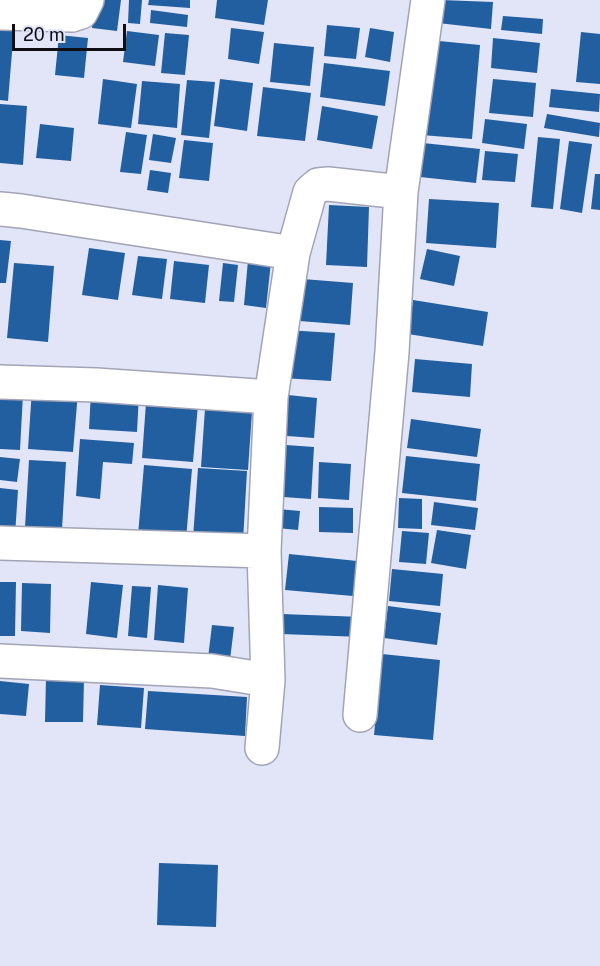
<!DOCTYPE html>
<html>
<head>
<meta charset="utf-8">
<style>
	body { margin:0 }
	#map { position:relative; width:600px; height:966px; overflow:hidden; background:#e2e5f8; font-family:"Public Sans",sans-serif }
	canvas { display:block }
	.scale { position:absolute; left:12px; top:24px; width:114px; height:27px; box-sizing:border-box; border:3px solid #0e0e14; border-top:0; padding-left:8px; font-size:18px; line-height:21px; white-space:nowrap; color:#0e0e14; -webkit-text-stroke:4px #e2e5f8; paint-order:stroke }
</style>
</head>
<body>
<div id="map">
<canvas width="600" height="966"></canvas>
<div class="scale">20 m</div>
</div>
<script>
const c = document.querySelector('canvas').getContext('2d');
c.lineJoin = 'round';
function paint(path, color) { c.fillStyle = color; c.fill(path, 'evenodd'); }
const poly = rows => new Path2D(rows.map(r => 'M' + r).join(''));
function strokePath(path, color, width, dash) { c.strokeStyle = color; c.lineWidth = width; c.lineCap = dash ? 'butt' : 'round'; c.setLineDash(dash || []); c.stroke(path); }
const building = poly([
	[95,0,121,0,117,31,92,28],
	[129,0,142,0,140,24,128,23],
	[149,0,190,0,190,8,148,5],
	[217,0,268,0,264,25,215,18],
	[441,0,493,2,491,29,438,23],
	[151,10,188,15,187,27,150,23],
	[503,16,543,19,542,34,501,30],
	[327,25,360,28,356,59,324,56],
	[0,27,14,28,8,101,0,100],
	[231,28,264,32,259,64,228,59],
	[370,28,394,32,390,62,365,57],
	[127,31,159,35,155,66,123,62],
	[581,32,600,34,600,84,576,82],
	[165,33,189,35,185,75,161,73],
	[59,35,88,38,84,78,55,75],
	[493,38,540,43,537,73,491,68],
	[429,40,480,45,472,139,421,135],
	[274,43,314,47,310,86,270,82],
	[324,63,390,71,385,106,320,97],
	[103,79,137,84,131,128,98,124],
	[220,79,253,83,247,131,214,126],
	[493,79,536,83,533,117,489,113],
	[187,80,215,82,209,138,181,135],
	[142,81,180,84,177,128,138,124],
	[263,87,311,93,305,141,257,136],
	[551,89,600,94,599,112,549,107],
	[0,104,27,106,23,165,0,163],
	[322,106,378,116,372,149,317,140],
	[547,114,600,123,599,137,544,128],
	[485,119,527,124,524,149,482,143],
	[40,124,74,128,71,161,36,158],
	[126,132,147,135,141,174,120,172],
	[153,134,176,138,171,163,149,160],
	[538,137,560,139,553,209,531,207],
	[184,140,213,143,209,181,179,178],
	[569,141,592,144,582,213,560,209],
	[423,143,480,149,476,183,420,177],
	[485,151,518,154,515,182,482,180],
	[150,170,171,173,168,193,147,190],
	[595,174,600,174,600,210,591,209],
	[429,199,499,203,496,248,426,243],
	[329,205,369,207,367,267,326,265],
	[0,240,11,241,6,283,0,283],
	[89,248,125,253,118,300,82,295],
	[427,249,460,256,454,286,420,279],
	[138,256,167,259,162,299,132,295],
	[248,260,271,262,266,308,244,305],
	[174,261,209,265,205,303,170,299],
	[14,263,54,266,48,342,7,338],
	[223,263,238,265,234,302,219,301],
	[290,278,353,283,350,325,287,320],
	[413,300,488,312,483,346,408,334],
	[285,330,335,333,331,381,282,378],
	[415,359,472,364,470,397,412,392],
	[32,389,78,392,73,452,28,449],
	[147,389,199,393,193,462,142,458],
	[91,392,139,394,137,432,89,429],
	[0,394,23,394,20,450,0,449],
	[206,394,253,397,248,470,201,467],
	[278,394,317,398,314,438,274,435],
	[411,419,481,429,477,457,407,448],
	[80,439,134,443,132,464,103,462,100,499,76,496],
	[272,444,314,447,311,499,269,496],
	[406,456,480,464,476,501,402,493],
	[0,457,20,459,17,482,0,480],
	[29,460,66,462,62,529,25,527],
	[319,462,351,464,349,500,318,498],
	[144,465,192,469,186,539,138,535],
	[198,468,247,471,243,541,193,538],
	[0,488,18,490,15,535,0,534],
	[399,498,422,499,422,529,398,528],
	[434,502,478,508,475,530,431,525],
	[319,507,353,508,353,533,319,532],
	[278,509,300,511,298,530,277,528],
	[437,530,471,535,466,569,431,563],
	[402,531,429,533,426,564,399,562],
	[289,554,367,562,364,597,285,590],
	[392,569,443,574,440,606,389,601],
	[0,582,16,582,15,636,0,636],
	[91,582,123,585,117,638,86,634],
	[22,583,51,584,50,633,21,631],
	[158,585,188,588,184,643,154,640],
	[132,586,151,587,147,638,128,636],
	[388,606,441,613,437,645,384,638],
	[281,614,363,617,362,637,281,634],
	[212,625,234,627,230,660,208,658],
	[382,654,440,660,433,740,374,735],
	[46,678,84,679,83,722,45,722],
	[0,681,29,684,26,716,0,714],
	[100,685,144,688,141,728,97,725],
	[148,691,247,697,245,736,145,729],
	[159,863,218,865,216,927,157,925]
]);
const street = poly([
	[0,13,72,15,81,12,87,0],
	[0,209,21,211,293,253],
	[0,382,96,385,271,397],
	[0,543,264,551],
	[0,661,212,671,268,680],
	[360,715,392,352,401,192,428,0],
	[262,748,268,680,264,551,271,397,293,253,310,192,318,185,328,184,401,192]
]);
paint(building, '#215fa0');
strokePath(street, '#a2a4b6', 36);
strokePath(street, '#fff', 33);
</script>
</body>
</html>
